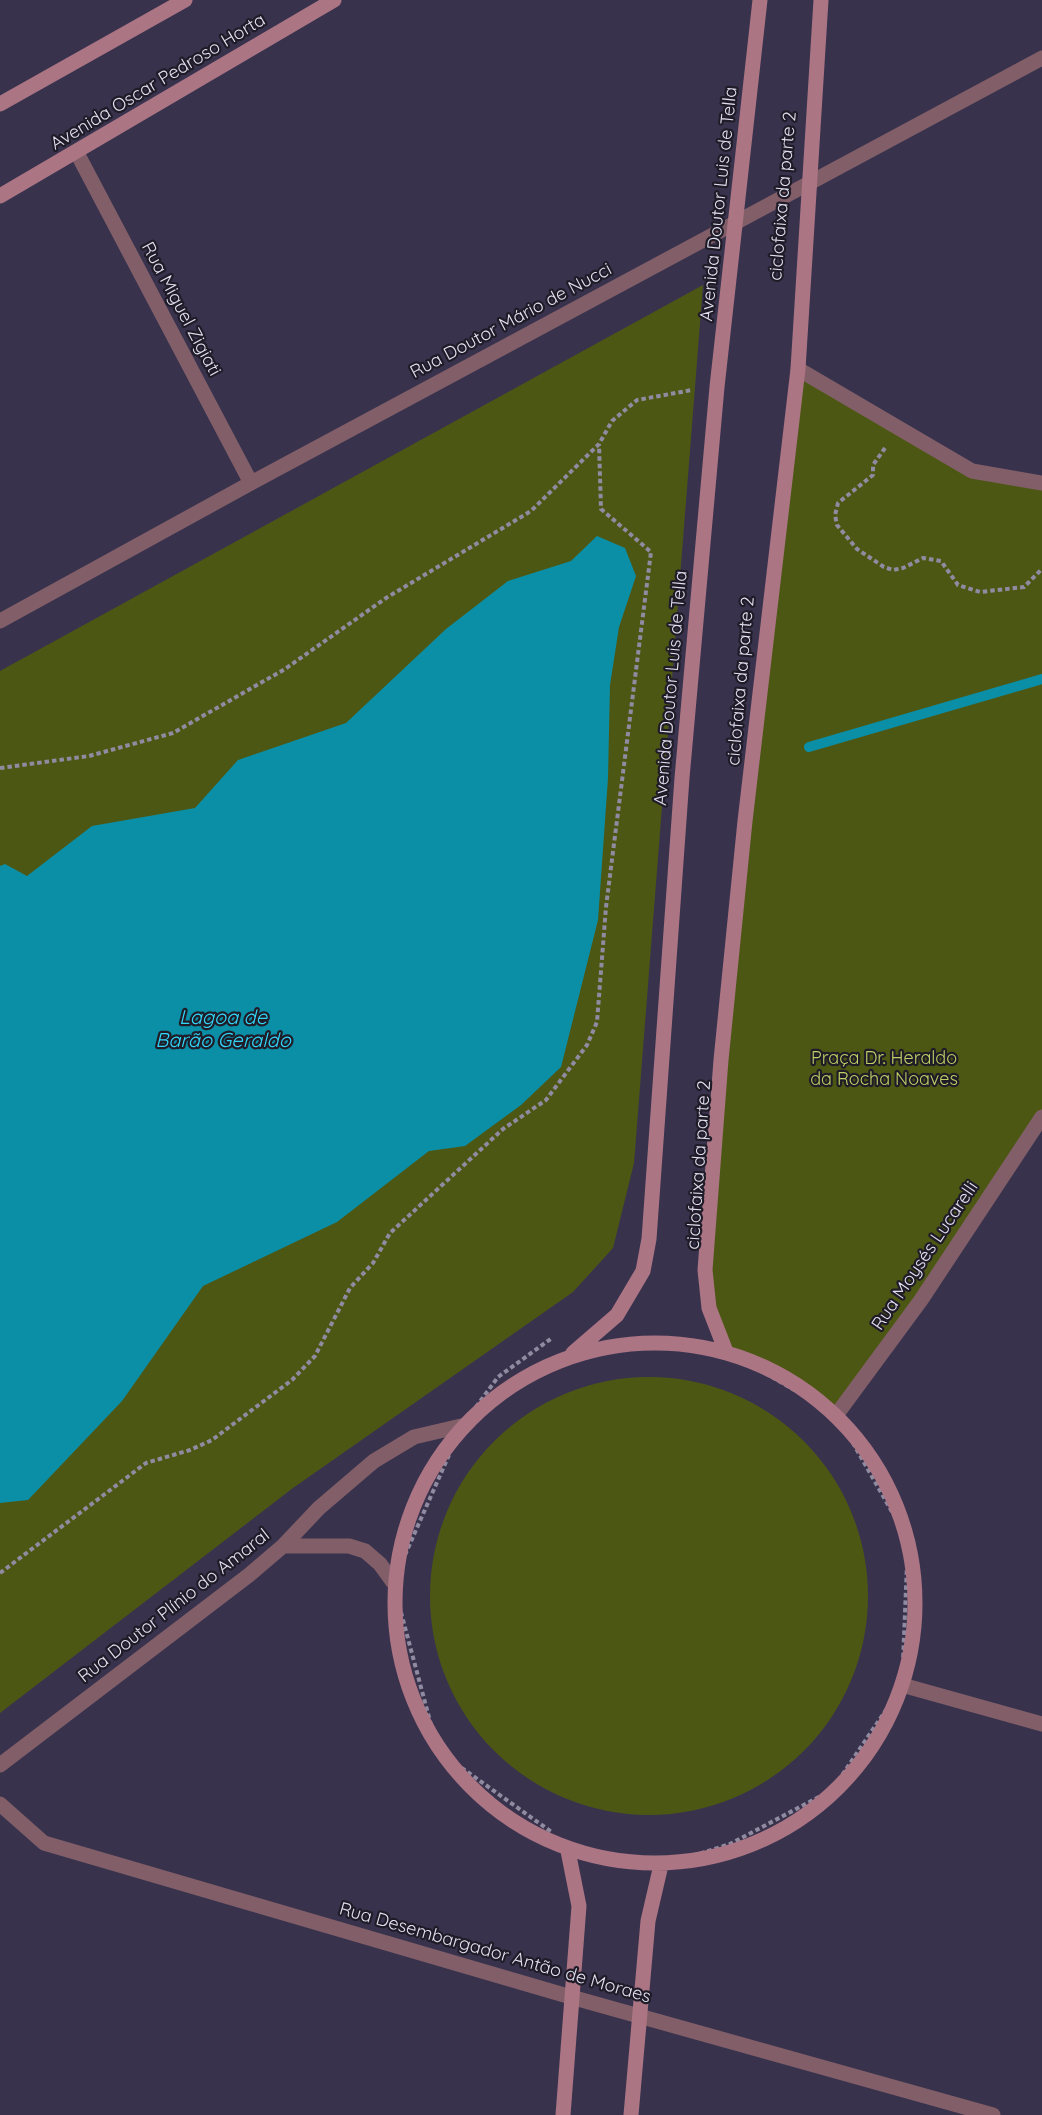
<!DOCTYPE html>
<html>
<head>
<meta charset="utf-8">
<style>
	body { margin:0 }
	canvas { display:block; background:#38324d }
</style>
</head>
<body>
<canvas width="1042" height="2115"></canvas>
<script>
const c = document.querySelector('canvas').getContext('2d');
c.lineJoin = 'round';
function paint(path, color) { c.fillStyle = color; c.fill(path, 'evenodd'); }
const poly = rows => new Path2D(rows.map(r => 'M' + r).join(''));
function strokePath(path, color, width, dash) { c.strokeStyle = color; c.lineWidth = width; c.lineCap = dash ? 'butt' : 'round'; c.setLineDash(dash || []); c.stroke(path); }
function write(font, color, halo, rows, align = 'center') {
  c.font = font + ' Quicksand,sans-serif'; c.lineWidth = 4.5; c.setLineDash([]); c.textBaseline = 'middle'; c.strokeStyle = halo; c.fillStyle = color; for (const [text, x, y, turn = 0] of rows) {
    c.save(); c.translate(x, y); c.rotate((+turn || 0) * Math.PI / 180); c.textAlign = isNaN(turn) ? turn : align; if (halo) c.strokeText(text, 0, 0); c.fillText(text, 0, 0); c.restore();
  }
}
const green = poly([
	[703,285,634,1163,613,1248,573,1292,293,1488,0,1713,0,671],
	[798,369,972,471,1042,483,1042,1117,837,1414,785,1375,725,1349,705,1270],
	'430 1596a219 219 0 1 1 438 0a219 219 0 1 1-438 0Z'
]);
const water = poly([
	[597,536,625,548,636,576,619,627,610,685,608,778,598,920,561,1067,521,1105,465,1146,429,1151,337,1222,203,1286,122,1401,28,1500,0,1503,0,866,5,864,27,876,92,826,195,808,238,760,346,723,446,629,508,581,571,561]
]);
const stream = poly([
	[809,747,1042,679]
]);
const path = poly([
	[885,448,873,465,873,475,838,503,835,515,837,525,857,549,884,567,893,570,903,568,923,558,941,561,958,585,980,592,1024,587,1042,569],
	[0,768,89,756,173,733,285,669,386,598,531,511,599,444,612,421,637,400,692,390],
	[746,1362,815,1402],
	[476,1407,498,1377,552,1338],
	[849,1436,908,1540,903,1661],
	[405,1555,449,1455],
	[0,1573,146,1463,190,1450,212,1440,292,1380,315,1356,350,1288,373,1263,390,1233,503,1129,546,1100,587,1045,597,1022,606,907,651,552,601,509,599,444],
	[399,1605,438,1751,553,1833],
	[686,1858,730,1844,832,1790,888,1707]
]);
const minor = poly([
	[77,153,251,483],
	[798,369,972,471,1042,483],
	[0,621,251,483,1042,58],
	[837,1414,921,1300,1042,1117],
	[283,1546,349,1546,365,1551,380,1564,393,1582],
	[902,1685,1042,1724],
	[0,1765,249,1575,283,1546,319,1508,374,1461,414,1437,461,1426],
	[0,1804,44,1843,571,1997,993,2115]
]);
const secondary = poly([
	[0,104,185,0],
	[0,196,334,0],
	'395 1603a260 260 0 1 1 520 0a260 260 0 1 1-520 0Z',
	[725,1349,709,1308,705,1270,721,1060,745,821,798,369,821,0],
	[573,1353,617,1315,643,1271,649,1239,682,778,717,387,760,0],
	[563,2115,579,1906,568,1851],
	[631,2115,648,1921,661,1865]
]);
const streetNames = [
	["Avenida Oscar Pedroso Horta",158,82,-31],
	["ciclofaixa da parte 2",783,196,-85],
	["Avenida Doutor Luis de Tella",719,204,-84],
	["Rua Miguel Zigiati",181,309,62],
	["Rua Doutor Mário de Nucci",511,321,-28],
	["ciclofaixa da parte 2",741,681,-85],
	["Avenida Doutor Luis de Tella",671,688,-85],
	["ciclofaixa da parte 2",699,1165,-86],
	["Rua Moysés Lucarelli",925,1256,-56],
	["Rua Doutor Plínio do Amaral",174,1606,-38],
	["Rua Desembargador Antão de Moraes",495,1953,16]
];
const parkNames = [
	["Praça Dr. Heraldo",884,1059],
	["da Rocha Noaves",884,1080]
];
const waterNames = [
	["Lagoa de",223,1018],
	["Barão Geraldo",223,1041]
];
paint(green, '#4d5714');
paint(water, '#0b8fa7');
strokePath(stream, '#0b8fa7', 10);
strokePath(path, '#908ba1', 4, [4.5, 3]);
strokePath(minor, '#825f68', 15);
strokePath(secondary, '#ab7584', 15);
write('18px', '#e3e0f1', '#1f1c28', streetNames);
write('18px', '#bed065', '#1f1c28', parkNames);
write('italic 20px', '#32d7f8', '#1f1c28', waterNames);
</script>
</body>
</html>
